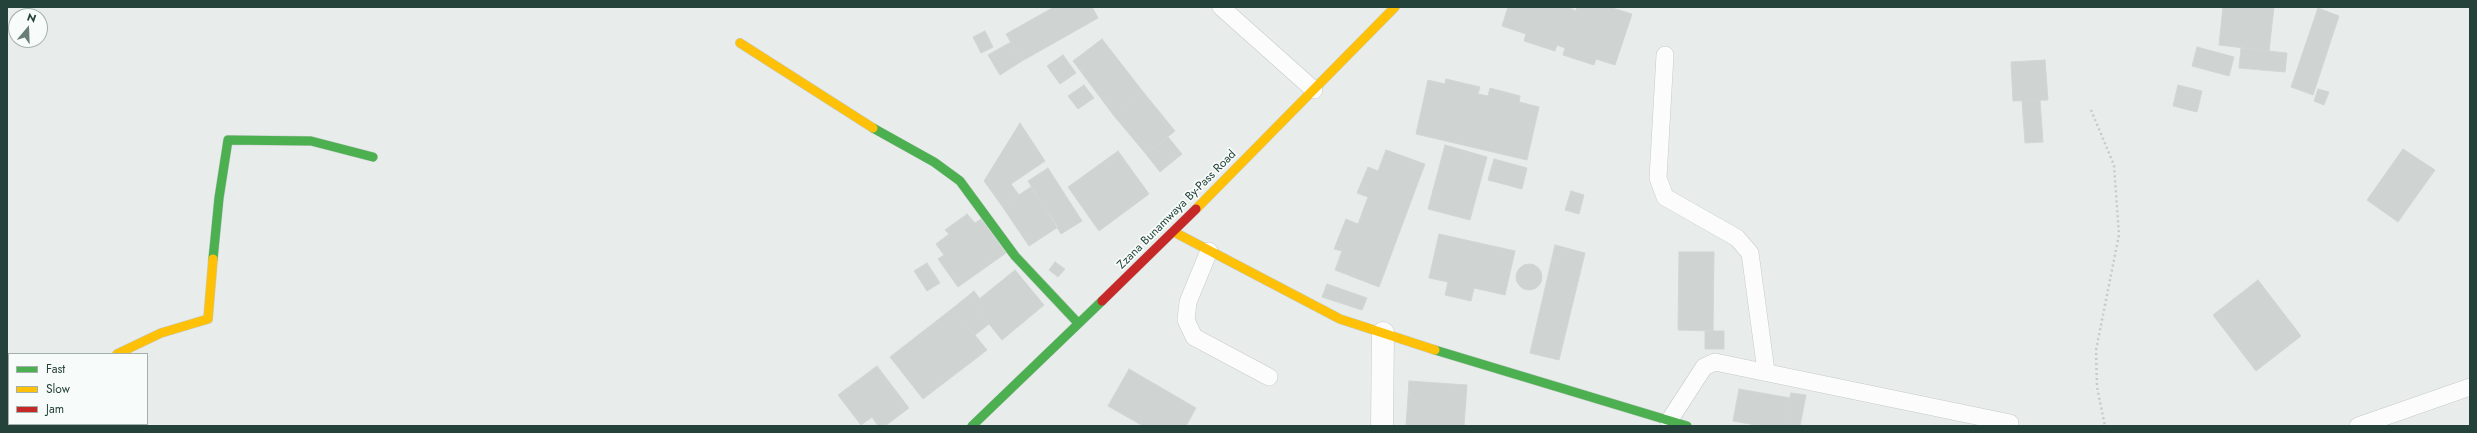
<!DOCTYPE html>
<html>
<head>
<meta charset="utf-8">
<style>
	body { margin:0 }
	#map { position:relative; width:2477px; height:433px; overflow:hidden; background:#e8edeb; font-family:Jost,sans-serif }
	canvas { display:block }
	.frame { position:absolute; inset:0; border:8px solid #24423a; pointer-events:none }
	.legend { position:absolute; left:8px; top:353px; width:140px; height:72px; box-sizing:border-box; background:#f7fbf9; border:1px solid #a3b1ad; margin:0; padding:5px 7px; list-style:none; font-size:12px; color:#24423a }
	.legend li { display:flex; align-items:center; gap:8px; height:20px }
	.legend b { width:20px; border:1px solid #a3b1ad }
	.north { position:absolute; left:8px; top:8px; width:40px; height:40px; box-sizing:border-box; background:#f7fbf9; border:1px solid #a3b1ad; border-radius:50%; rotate:19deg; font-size:11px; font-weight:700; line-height:16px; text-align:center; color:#24423a }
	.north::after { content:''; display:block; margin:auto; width:14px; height:18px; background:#697e78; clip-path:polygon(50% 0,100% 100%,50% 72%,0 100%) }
</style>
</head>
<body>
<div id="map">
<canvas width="2477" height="433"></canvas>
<div class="frame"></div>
<ul class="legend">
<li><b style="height:5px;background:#4caf50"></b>Fast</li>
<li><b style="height:5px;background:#ffc107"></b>Slow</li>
<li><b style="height:5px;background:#c62828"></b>Jam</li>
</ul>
<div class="north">N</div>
</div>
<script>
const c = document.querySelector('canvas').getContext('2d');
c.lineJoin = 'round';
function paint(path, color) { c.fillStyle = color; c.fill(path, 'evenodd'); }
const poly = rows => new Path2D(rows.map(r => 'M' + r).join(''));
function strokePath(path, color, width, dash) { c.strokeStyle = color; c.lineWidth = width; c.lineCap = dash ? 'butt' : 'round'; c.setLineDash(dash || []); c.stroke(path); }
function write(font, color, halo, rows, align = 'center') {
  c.font = font + ' Jost,sans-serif'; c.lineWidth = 3.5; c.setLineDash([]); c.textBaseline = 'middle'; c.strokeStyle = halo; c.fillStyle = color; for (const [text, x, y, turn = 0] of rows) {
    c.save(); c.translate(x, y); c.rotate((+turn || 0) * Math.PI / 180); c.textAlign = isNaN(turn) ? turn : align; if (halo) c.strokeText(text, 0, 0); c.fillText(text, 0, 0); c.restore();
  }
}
const building = poly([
	[1054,7,1092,7,1098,18,1022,61,1006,34,1054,7],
	[1508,7,1568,7,1576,11,1577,7,1609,7,1632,14,1615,65,1596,59,1594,65,1563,55,1565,48,1557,45,1555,51,1524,41,1526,34,1502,26,1508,7],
	[2223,7,2274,7,2269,51,2219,45,2223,7],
	[2318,8,2339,16,2313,95,2291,87,2318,8],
	[985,31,993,47,981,53,973,37,985,31],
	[1102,39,1144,93,1114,116,1073,61,1102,39],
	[1011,42,1022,61,1000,75,988,55,1011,42],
	[2197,47,2234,57,2229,76,2192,66,2197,47],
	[2241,48,2287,53,2285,72,2239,68,2241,48],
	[1063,55,1076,73,1060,84,1047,66,1063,55],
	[2045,60,2048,100,2013,101,2011,62,2045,60],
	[1446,79,1480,87,1478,94,1488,96,1490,88,1520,96,1519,102,1539,107,1527,160,1416,134,1428,80,1445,84,1446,79],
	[1084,85,1094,98,1078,109,1068,96,1084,85],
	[2178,85,2202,91,2197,112,2173,106,2178,85],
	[2318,89,2329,92,2324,105,2314,101,2318,89],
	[1144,93,1175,131,1146,154,1114,116,1144,93],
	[2040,100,2043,142,2025,143,2022,101,2040,100],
	[1020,123,1045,161,1011,184,1019,195,1002,206,984,181,1020,123],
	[1168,137,1182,154,1160,172,1146,154,1168,137],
	[1445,145,1487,157,1470,220,1428,209,1445,145],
	[2403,149,2435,170,2398,222,2367,200,2403,149],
	[1386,150,1425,164,1379,287,1335,270,1342,251,1334,249,1346,219,1358,224,1368,197,1357,193,1368,167,1378,171,1386,150],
	[1118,151,1149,194,1099,231,1068,187,1118,151],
	[1494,159,1527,168,1522,189,1488,180,1494,159],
	[1048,168,1082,221,1061,234,1028,181,1048,168],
	[1031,187,1058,227,1029,246,1002,206,1031,187],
	[1571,191,1584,195,1579,214,1565,210,1571,191],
	[967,214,975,223,981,219,1006,253,958,287,938,259,944,255,936,244,949,234,945,230,967,214],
	[1439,234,1515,251,1505,295,1474,288,1471,301,1445,295,1448,282,1429,278,1439,234],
	[1555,245,1585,253,1559,360,1530,353,1555,245],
	[1679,252,1714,252,1713,331,1678,330,1679,252],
	[1055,262,1065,269,1058,277,1049,270,1055,262],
	[927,263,940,283,927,291,914,271,927,263],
	'1516 277a13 13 0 1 1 26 0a13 13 0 1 1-26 0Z',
	[1015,270,1044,305,1002,340,973,304,1015,270],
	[2258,280,2301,336,2256,371,2213,315,2258,280],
	[1327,284,1367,298,1362,310,1322,297,1327,284],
	[974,291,980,299,973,304,989,324,975,335,953,308,974,291],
	[953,308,987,350,923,399,890,357,953,308],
	[1705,331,1724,331,1724,349,1705,349,1705,331],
	[877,366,909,408,885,426,878,426,872,417,861,425,838,395,877,366],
	[1129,369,1196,408,1186,426,1143,426,1108,406,1129,369],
	[1409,381,1467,385,1464,426,1406,426,1409,381],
	[1739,389,1790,398,1784,426,1761,426,1733,421,1739,389],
	[1791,393,1806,395,1800,426,1784,426,1791,393]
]);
const path = poly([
	[2091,110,2114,165,2119,235,2096,350,2097,387,2105,426]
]);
const lane = poly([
	[1221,7,1314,90],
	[1665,55,1658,178,1665,197,1737,238,1750,253,1766,371],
	[1209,251,1188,302,1186,320,1194,337,1269,377],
	[1669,421,1704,367,1715,362,2010,423],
	[2358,426,2470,387]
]);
const street = poly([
	[7,392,9,391],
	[1382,426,1383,333]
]);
const fast = poly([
	[873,128,934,162,960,181,1015,256,1078,323],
	[213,259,219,198,228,140,311,141,373,157],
	[1435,350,1687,426],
	[972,426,1102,301]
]);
const slow = poly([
	[740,43,873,128],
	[1196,209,1395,7],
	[1174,232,1340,319,1435,350],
	[117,354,161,333,208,319,213,259]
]);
const jam = poly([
	[1102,301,1196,209]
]);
const streetNames = [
	["Zzana Bunamwaya By-Pass Road",1177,210,-45]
];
paint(building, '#cfd4d2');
strokePath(building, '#d1d6d4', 1);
strokePath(lane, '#c5cac8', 18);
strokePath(street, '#c5cac8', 23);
strokePath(fast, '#c3cbc8', 10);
strokePath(slow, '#c3cbc8', 10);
strokePath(jam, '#c3cbc8', 10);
strokePath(path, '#c3ccca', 2.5, [2, 3]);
strokePath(lane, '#fcfcfc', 17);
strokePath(street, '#fcfcfc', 22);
strokePath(fast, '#4caf50', 9);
strokePath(slow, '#ffc107', 9);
strokePath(jam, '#c62828', 9);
write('12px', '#24423a', '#f7fbf9', streetNames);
</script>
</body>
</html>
